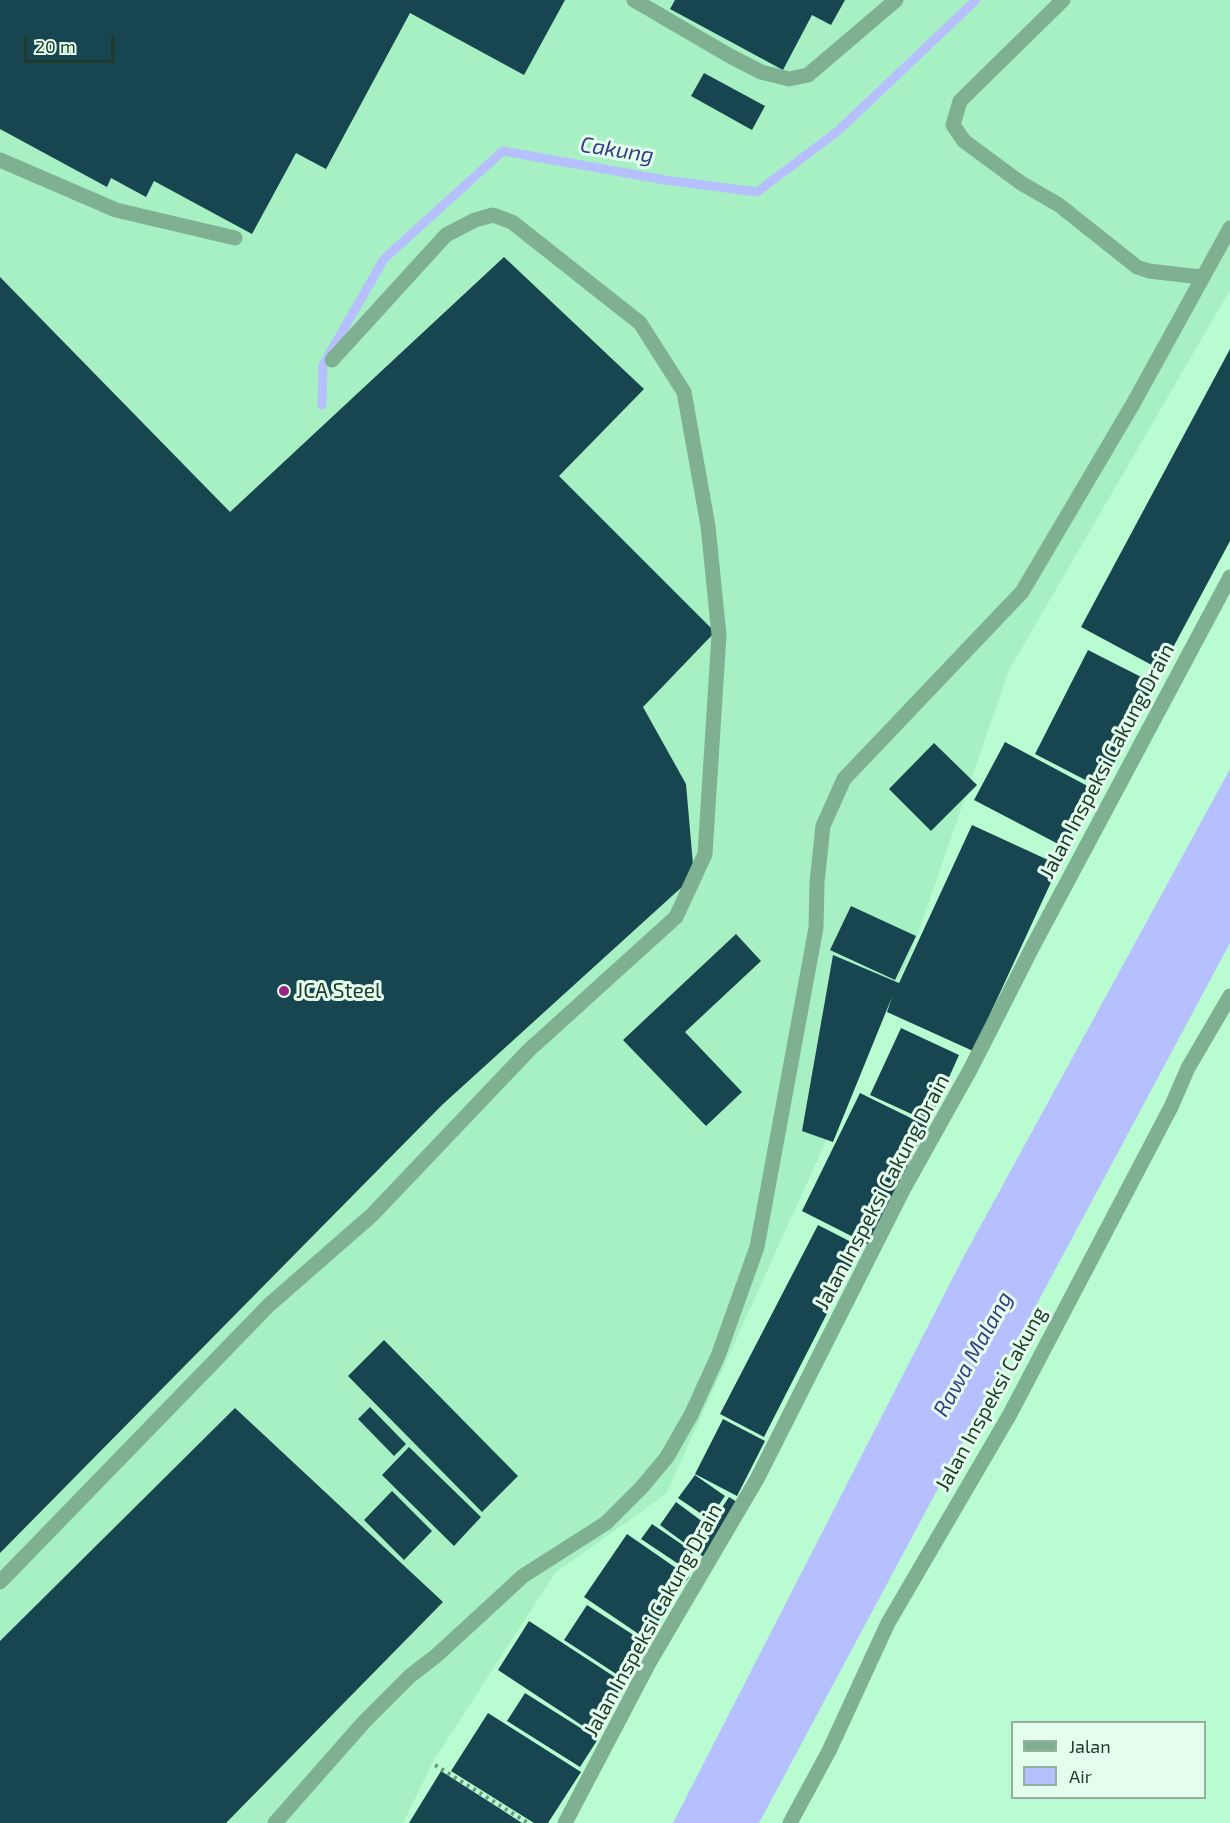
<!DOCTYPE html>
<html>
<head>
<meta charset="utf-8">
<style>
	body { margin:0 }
	#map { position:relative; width:1230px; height:1823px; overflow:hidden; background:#b9fcd2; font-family:"Exo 2",sans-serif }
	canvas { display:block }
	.legend { position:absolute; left:1011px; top:1721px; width:195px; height:78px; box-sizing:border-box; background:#e4feed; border:2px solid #95b09f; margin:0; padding:8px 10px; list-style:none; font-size:18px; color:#1f3a2a }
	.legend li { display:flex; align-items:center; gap:12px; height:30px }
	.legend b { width:30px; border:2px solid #95b09f }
	.scale { position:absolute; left:24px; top:36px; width:90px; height:27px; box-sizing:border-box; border:3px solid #1f3a2a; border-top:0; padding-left:8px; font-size:18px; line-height:21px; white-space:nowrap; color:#1f3a2a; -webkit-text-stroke:4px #e4feed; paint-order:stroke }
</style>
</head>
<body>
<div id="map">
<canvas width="1230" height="1823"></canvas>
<ul class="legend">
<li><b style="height:8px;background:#80b092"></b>Jalan</li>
<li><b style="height:16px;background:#b6c0fe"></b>Air</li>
</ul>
<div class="scale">20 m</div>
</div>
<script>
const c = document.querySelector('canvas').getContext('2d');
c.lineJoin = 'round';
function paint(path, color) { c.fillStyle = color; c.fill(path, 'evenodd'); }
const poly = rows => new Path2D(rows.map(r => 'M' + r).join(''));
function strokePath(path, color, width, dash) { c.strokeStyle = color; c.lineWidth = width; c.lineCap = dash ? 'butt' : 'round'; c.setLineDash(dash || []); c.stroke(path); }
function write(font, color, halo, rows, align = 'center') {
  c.font = font + ' "Exo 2",sans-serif'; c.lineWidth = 6; c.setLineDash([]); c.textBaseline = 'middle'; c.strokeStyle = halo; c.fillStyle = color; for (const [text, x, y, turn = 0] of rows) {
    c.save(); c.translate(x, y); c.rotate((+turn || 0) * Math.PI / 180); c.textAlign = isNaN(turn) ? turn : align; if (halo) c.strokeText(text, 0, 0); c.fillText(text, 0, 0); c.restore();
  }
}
const built = poly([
	[0,0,1230,0,1230,290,1009,670,912,951,666,1494,555,1573,434,1760,403,1823,0,1823]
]);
const water = poly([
	[1230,769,1230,943,759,1823,673,1823,963,1258]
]);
const stream = poly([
	[322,405,323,365,384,259,503,151,665,180,757,192,838,131,976,0]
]);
const building = poly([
	[0,0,565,0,524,75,410,13,326,169,296,153,252,234,154,181,146,197,111,178,107,187,0,129],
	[675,0,845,0,831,25,812,15,783,70,670,9],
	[704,73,765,106,752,130,691,96],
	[504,257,644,389,559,476,715,632,643,707,686,784,694,876,442,1105,0,1553,0,277,230,512],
	[1230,349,1230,541,1161,670,1081,627],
	[1088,650,1155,684,1101,788,1035,754],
	[1005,742,1095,790,1064,847,974,800],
	[934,743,977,785,931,831,889,789],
	[972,825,1059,865,973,1051,887,1012,892,997,833,1142,802,1131,833,955,899,983],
	[851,906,916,936,895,980,830,950],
	[736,934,761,961,685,1032,742,1092,706,1126,623,1040],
	[901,1028,959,1055,929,1122,870,1095],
	[860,1093,927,1126,869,1245,802,1211],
	[818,1225,861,1247,764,1437,720,1414],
	[384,1340,518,1476,482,1512,348,1376],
	[370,1407,406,1444,394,1456,358,1419],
	[235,1408,443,1602,226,1823,0,1823,0,1641],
	[723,1419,765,1441,737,1496,695,1474],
	[409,1447,481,1517,454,1546,382,1475],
	[695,1475,725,1496,709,1519,678,1498],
	[392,1491,432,1531,404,1560,364,1520],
	[729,1497,740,1504,705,1558,694,1550],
	[676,1502,707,1525,690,1547,660,1525],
	[652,1524,693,1552,683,1567,641,1539],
	[627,1534,689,1577,646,1639,584,1597],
	[587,1605,649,1645,627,1681,564,1640],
	[529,1621,624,1683,592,1732,498,1670],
	[525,1693,598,1739,580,1767,507,1721],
	[488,1713,581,1772,548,1823,534,1823,451,1771],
	[441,1771,499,1808,522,1823,409,1823]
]);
const path = poly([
	[435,1765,528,1823]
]);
const service = poly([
	[634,0,730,56,761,72,789,79,808,75,896,0],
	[1063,0,960,101,953,125,964,141,1021,183,1059,205,1137,267,1149,271,1201,277],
	[0,160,116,210,235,238],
	[0,1582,269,1305,372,1215,529,1050,676,917,705,854,719,635,708,526,684,392,640,323,512,222,493,215,475,220,446,235,332,360],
	[275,1823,364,1722,410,1676,436,1656,523,1576,606,1523,642,1487,667,1457,691,1415,718,1356,757,1247,816,928,817,882,823,826,844,779,1022,592,1133,404,1230,228]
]);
const minor = poly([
	[790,1823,829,1751,888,1623,1010,1414,1171,1107,1188,1068,1230,996]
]);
const tertiary = poly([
	[565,1823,649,1663,757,1479,904,1188,971,1068,1033,946,1230,577]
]);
const markers = [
	[284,991,6,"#972481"]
];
const streetNames = [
	["Jalan Inspeksi Cakung Drain",1107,761,-62],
	["Jalan Inspeksi Cakung Drain",882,1192,-62],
	["Jalan Inspeksi Cakung",991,1399,-61],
	["Jalan Inspeksi Cakung Drain",653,1620,-61]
];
const poiNames = [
	["JCA Steel",296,991]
];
const waterNames = [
	["Cakung",617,150,9],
	["Rawa Malang",973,1354,-61]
];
paint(built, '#a6f0c3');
paint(water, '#b6c0fe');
strokePath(stream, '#b6c0fe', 9);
paint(building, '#174550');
strokePath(path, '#6a987b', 4, [3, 4.5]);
strokePath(service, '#80b092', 15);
strokePath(minor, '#80b092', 15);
strokePath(tertiary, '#80b092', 15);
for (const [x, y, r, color] of markers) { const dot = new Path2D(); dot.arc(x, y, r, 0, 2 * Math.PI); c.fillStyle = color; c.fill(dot); strokePath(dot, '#e4feed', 2); }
write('21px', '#1f3a2a', '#e4feed', streetNames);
write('21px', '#1f3a2a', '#e4feed', poiNames, 'left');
write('italic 22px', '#373c83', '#e4feed', waterNames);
</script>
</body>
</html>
